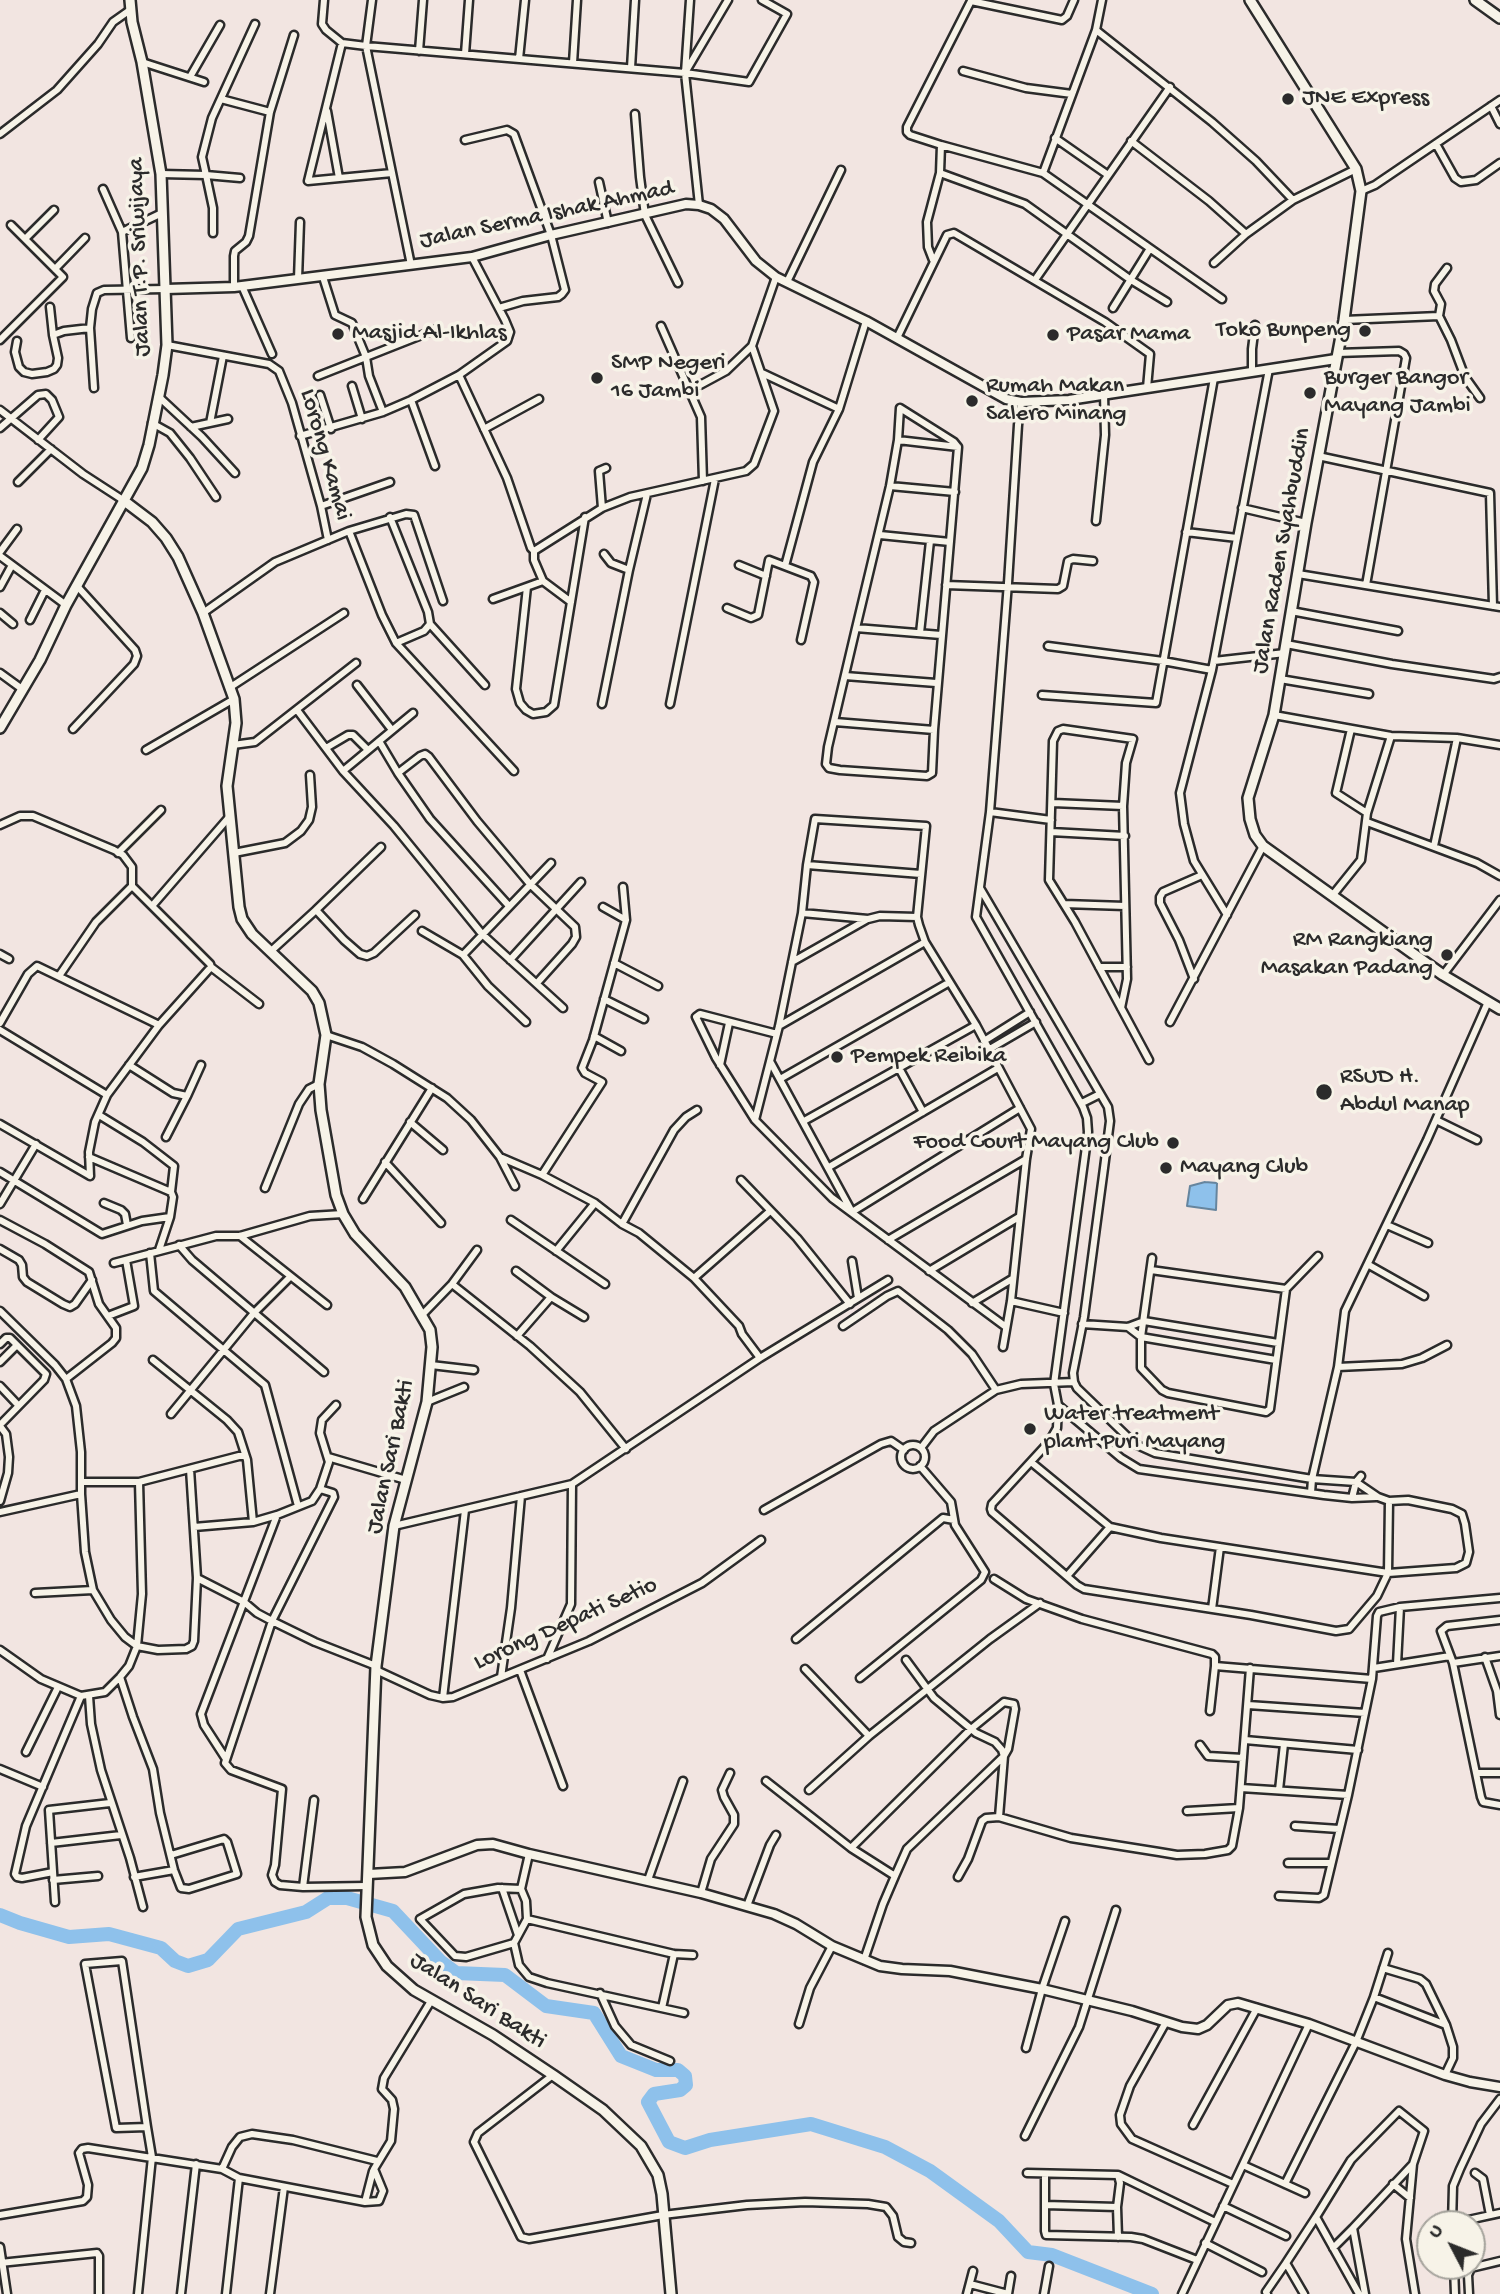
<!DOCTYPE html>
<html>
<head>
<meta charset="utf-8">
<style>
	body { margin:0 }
	#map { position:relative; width:1500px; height:2294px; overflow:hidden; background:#f2e5e1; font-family:"Gochi Hand",sans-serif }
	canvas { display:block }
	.north { position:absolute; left:1416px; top:2210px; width:70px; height:70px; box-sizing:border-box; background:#f7f3e8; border:2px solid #a5a39c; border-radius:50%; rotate:312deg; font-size:19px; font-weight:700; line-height:28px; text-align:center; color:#2b2b2b }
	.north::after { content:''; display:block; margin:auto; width:24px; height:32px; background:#2b2b2b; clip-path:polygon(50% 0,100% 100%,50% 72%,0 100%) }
</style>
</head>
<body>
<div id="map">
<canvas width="1500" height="2294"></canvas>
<div class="north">U</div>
</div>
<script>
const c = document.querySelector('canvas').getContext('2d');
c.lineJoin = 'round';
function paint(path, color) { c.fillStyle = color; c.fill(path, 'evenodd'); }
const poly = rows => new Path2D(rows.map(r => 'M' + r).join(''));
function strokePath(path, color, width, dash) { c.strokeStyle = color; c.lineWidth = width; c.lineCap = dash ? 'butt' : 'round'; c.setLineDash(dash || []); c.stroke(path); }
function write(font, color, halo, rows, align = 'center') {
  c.font = font + ' "Gochi Hand",sans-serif'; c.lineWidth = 7; c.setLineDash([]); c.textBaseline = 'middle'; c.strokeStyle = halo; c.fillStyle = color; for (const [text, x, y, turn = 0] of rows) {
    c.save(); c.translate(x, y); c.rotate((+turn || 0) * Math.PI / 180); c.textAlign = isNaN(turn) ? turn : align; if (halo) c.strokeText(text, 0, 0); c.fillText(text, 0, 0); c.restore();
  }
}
const water = poly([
	[1205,1182,1217,1183,1216,1210,1187,1206,1190,1186,1205,1182]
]);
const river = poly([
	[0,1915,20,1923,69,1937,109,1934,161,1948,175,1961,188,1966,208,1960,238,1929,306,1912,328,1898,347,1898,393,1911,441,1962,456,1973,505,1975,546,2006,594,2013,621,2056,656,2070,678,2070,685,2076,686,2085,680,2090,654,2094,648,2102,669,2142,685,2148,710,2140,811,2124,885,2147,930,2171,999,2221,1028,2252,1052,2255,1152,2294]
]);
const minor = poly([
	[324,0,322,24,326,30,342,43,366,46,411,265],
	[372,0,366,46,685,73,699,205],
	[690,0,685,73,749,82,787,14,762,0],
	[1074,0,1067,16,1062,20,971,1,907,127,907,132,910,135,941,145,1043,173,1096,30,1102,0],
	[1096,30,1212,122,1256,161,1293,200],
	[342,43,308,181,392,173],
	[419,51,423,0],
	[465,54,469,0],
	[519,59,525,0],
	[142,62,204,82],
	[573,63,577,0],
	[631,68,635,0],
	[686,71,728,0],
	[963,71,1026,88,1072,94],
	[190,77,220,25],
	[221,99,270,112],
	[1491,106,1500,124],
	[327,111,339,178],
	[635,114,640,177,645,215,678,283],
	[0,134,57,90,98,44,113,22,130,10],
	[1055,138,1108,175],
	[465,140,507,130,514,134,551,235,565,290,562,294,558,297,523,301,499,308],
	[1131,141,1209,201,1246,234,1293,200,1356,169],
	[1436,144,1455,178,1461,182,1476,180,1500,163],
	[941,145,940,173,1025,204,1131,280,1167,302],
	[1043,173,1222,299],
	[161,174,206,175,202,157,212,118,255,24],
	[599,182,608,223],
	[103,189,122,232,131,338],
	[1361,191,1375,185,1500,100],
	[122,232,162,213],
	[213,233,213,208,206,175,240,178],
	[25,239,54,210],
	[933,260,928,247,927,222,940,173],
	[1214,263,1246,234],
	[55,269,85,238],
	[323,277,335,315,352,323,366,357,369,376,383,412],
	[1037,277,1170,87],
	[298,279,300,222],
	[787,282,841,170],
	[242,286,272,354],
	[234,287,234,256,235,251,246,242,249,236,270,112,294,35],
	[50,307,53,335],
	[1113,308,1149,250],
	[1439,316,1441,304,1434,291,1435,284,1447,268],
	[1344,320,1439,316,1451,340,1465,377,1480,398],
	[661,326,701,417,703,481],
	[90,328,94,388],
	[897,338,947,235,954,233,1105,322,1150,354,1147,388],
	[0,340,63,277,11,225],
	[17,341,15,352,19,367,24,372,32,374,47,372,54,369,57,365,58,358,53,335,64,331,90,328,92,309,97,293,104,290,166,289],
	[167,345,269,364,279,371,292,403,321,506,328,540],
	[1337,353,1399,351,1404,354,1406,358,1366,585],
	[1252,372,1252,349,1255,325],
	[762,373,839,409],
	[459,375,507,478,531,548,534,551,534,560,543,581,571,602],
	[318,376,437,329],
	[352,386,362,419],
	[689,391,726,371,752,346,776,277],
	[320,395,331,429],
	[158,396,202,437,235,473],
	[411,400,435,466],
	[1021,402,1018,425,1008,583,990,812,976,917,1083,1107,1087,1118,1088,1132,1054,1384,1058,1405,1121,1458,1139,1469,1324,1495,1352,1498,1376,1497],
	[0,410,83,474,123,500],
	[152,423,170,433,190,458,216,497],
	[210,423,223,356],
	[191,427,228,419],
	[0,428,38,395,46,394,52,400,59,417,38,440],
	[484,429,539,399],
	[300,436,383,412,411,400,459,375,507,341,510,332,505,320,472,257],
	[898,440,958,447],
	[1318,456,1490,493,1493,606],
	[18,482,51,449],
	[890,486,955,492],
	[321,506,390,482],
	[602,508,599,471,606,468],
	[1242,508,1306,523],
	[390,517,428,612,430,624,424,631,396,643],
	[1096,521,1105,435,1104,394],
	[349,531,382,615,396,643,514,771],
	[1186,532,1237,538],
	[880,535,950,542],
	[534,551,602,508,630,497,746,471,754,464,774,411,752,346],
	[0,552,17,529],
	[604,554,611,563,629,570],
	[0,556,66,605],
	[739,565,766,576],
	[785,566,813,462,839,409,866,321],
	[1298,574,1500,607],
	[946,585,1058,589,1063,586,1068,561,1073,559,1093,561],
	[0,587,12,565],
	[527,587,516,689,520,703,526,710,533,714,546,712,554,705,585,517],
	[493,599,543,581],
	[727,608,751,618,758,615,769,560,811,576,814,582,801,640],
	[1291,611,1398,631],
	[0,613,13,624],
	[203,613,275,562,349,531,406,514,414,515,443,601],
	[30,620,45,590],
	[430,624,485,685],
	[856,628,941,635],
	[920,633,930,541],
	[1286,644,1392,664,1494,679,1500,677],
	[1048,646,1163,661,1212,670],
	[1214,661,1285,653],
	[0,673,22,689],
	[845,676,936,683],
	[1280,679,1369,694],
	[357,685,392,730],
	[229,688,344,613],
	[1042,695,1156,703,1214,378],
	[602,704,629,570,647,494],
	[670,704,715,479],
	[297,710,343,771,394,826,482,934,563,1008],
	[1274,715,1391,736,1457,738,1500,745],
	[835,722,934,730,958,447,954,442,900,408,898,440,890,486,856,628,828,747,826,764,829,768,840,770,927,776,932,773,934,730],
	[73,729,134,664,137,656,135,650,77,586],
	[1351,729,1336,793,1367,813],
	[379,741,398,773,430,819,509,906],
	[233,745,255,742,356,663],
	[326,748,348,735,353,735,368,750],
	[146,750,234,699],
	[343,771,413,713],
	[398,773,420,756,425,754,429,757,477,821,530,884,575,927,576,937,572,944,537,983],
	[1053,803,1123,806],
	[990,812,1051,820],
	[1367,822,1477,863,1500,876],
	[0,825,20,816,33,816,114,850,123,855,132,867,132,886,96,922,59,976],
	[1051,832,1125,836],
	[1434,846,1457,738],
	[118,853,161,810],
	[234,853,285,843,301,831,309,820,312,807,310,775],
	[807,865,921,874],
	[132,886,210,964,211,967,259,1004],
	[980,888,1108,1107,1110,1121,1104,1168,1084,1317,1073,1373,1074,1382,1077,1388,1135,1444,1155,1453,1312,1479,1356,1482,1378,1497,1389,1501,1408,1500,1452,1509,1462,1514,1465,1524,1469,1552,1466,1563,1456,1568,1388,1573,1161,1538,1110,1527,1031,1462],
	[1332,896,1361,860,1367,813,1391,736],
	[1064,904,1125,906],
	[152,906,230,816],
	[603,907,626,920],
	[316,910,381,847],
	[802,913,868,919,880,916,917,917],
	[1227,915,1194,861,1184,824,1180,793,1212,670,1269,369],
	[422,931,463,955],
	[270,952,316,910,344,940,360,954,367,956,374,953,415,915],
	[0,954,9,959],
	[510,960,581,882],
	[792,962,866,920],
	[614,963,658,986],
	[1099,967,1127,967],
	[1443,975,1500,900],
	[1194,979,1179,940,1160,903,1160,897,1163,892,1202,875],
	[604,999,644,1019],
	[1121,1008,1127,979,1123,806,1126,763,1133,739,1063,729,1058,731,1053,741,1049,880,1075,922,1149,1060],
	[526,1022,488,986,463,955,551,863],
	[1170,1022,1263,846],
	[0,1023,28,974,37,966,159,1025],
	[779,1026,925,942],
	[0,1030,107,1095],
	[777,1034,700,1014,696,1017,716,1058,755,1120,832,1198,1006,1327],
	[326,1035,362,1047,393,1064,447,1098,471,1120,500,1157,515,1186],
	[594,1036,621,1051],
	[984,1041,1030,1012],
	[988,1050,1036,1022],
	[771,1063,852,1212,1020,1108],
	[129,1065,173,1093,187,1096,201,1065],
	[720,1065,729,1023],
	[899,1068,923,1112],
	[780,1079,948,983],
	[1082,1103,1100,1094],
	[99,1115,143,1142,174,1166,171,1192],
	[755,1120,779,1026,802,913,807,865,815,819,926,826,917,917,919,925,925,942,976,1025,1031,1129,1026,1159,1011,1301,1003,1347],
	[1436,1120,1477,1140],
	[804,1121,976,1025],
	[410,1122,443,1150],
	[0,1124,90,1176],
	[166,1137,187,1096],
	[89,1157,171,1192,173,1197,170,1217,159,1250],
	[500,1157,542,1175,595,1203,622,1224,639,1233,694,1278,739,1326,742,1334,760,1358],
	[385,1162,441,1223],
	[829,1167,998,1068],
	[0,1172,102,1234,142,1221,170,1217],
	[542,1175,602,1082,585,1073,582,1068,593,1040,626,920,623,887],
	[90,1176,89,1152,95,1122,107,1095,159,1025,211,967],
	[741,1180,797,1238,850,1304],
	[265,1188,299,1104,309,1089,319,1084],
	[363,1199,432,1088],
	[104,1203,121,1210,125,1214,127,1225],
	[0,1204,36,1144],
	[0,1220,45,1244,89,1272,99,1304,116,1328,116,1338,112,1343,66,1379],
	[511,1220,605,1284],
	[622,1224,674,1130,686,1117,697,1110],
	[1387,1225,1428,1243],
	[240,1236,327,1305],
	[888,1240,1026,1159],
	[179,1245,192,1260,324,1372],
	[0,1249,19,1260,22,1265,23,1277,27,1282,63,1304,70,1307,75,1304,92,1280],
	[556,1251,595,1203],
	[150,1253,154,1291,265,1385,298,1506],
	[1152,1258,1141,1337,1141,1368,1162,1390,1168,1393,1266,1412,1270,1409,1286,1289,1318,1256],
	[852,1261,858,1298],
	[114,1263,216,1236,240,1236,310,1216,343,1214],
	[1369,1265,1424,1296],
	[1151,1270,1286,1289],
	[516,1271,551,1297],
	[929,1271,1019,1217],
	[694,1278,769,1212],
	[452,1284,530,1346,580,1392,626,1449],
	[1011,1301,1064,1313],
	[972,1303,1012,1279],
	[0,1311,55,1365,66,1379,76,1406,81,1452,81,1494,85,1552,93,1590,111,1620,125,1637,137,1646,158,1650,186,1649,192,1646,194,1641,197,1578,190,1469],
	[423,1314,452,1284,477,1250],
	[108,1316,134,1306,126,1260],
	[1082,1324,1128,1327,1144,1321,1278,1343],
	[843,1326,887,1296,898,1291,948,1330,972,1354,996,1390],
	[1128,1327,1141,1337,1276,1360],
	[517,1336,551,1297,584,1317],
	[0,1344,6,1338,10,1338,46,1374,44,1380,0,1425],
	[153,1360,227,1420,238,1432,247,1460,253,1522],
	[0,1362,17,1345],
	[431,1365,474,1370],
	[1338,1367,1402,1364,1422,1358,1447,1345],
	[0,1386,18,1405],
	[427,1402,464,1387],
	[336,1405,322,1420,320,1433,329,1462,320,1489,333,1493,334,1497,272,1621,225,1763,231,1770,282,1789,275,1865,272,1875,275,1882,280,1885,303,1887,367,1886],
	[1058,1405,1057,1428,1049,1442,992,1504,991,1509,992,1512,1077,1585,1084,1589,1251,1615,1336,1631,1349,1629,1377,1596,1388,1573,1389,1501],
	[171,1414,254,1313,290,1277],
	[0,1426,6,1434,9,1457,8,1473,0,1501],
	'901 1457a12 12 0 1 1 24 0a12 12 0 1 1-24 0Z',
	[921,1448,934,1431,996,1390,1021,1384,1074,1382],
	[328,1457,406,1480],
	[81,1482,139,1482,239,1456,245,1456],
	[1311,1493,1312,1479,1338,1367,1345,1311,1427,1140,1488,1002],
	[1352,1498,1356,1482,1361,1476],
	[764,1510,881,1444,891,1441,904,1450],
	[0,1512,81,1494],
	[394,1526,572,1484,760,1358,888,1280],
	[194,1527,253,1522,277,1515,312,1501,320,1489],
	[1067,1576,1110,1527],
	[197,1578,244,1602,257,1613,272,1621,315,1642,376,1666],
	[994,1579,1026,1599,1082,1619,1212,1654,1215,1657,1215,1666,1372,1679],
	[35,1593,93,1590],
	[1212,1609,1220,1547],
	[1500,1620,1447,1626,1441,1631,1453,1663,1481,1797,1483,1802,1500,1805],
	[796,1639,943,1518,954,1520],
	[0,1650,41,1679,81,1696,105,1692,120,1677,129,1666,137,1646,142,1594,139,1482],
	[1485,1657,1497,1691,1500,1715],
	[547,1659,571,1604,572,1484],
	[906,1660,934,1698,976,1733,995,1742,1002,1750,1004,1756,999,1817,986,1818,982,1821,968,1859,958,1877],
	[1453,1663,1500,1656],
	[1397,1664,1400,1607],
	[1374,1668,1450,1656],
	[805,1669,869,1736],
	[376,1670,430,1695,443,1698,453,1697,589,1641,702,1583,761,1540],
	[520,1670,563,1786],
	[120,1677,133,1717,153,1769,160,1813,174,1870,181,1888,189,1889,237,1874,227,1842,224,1839,171,1855],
	[501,1677,511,1608,521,1496],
	[860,1678,981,1580,985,1572,955,1525,951,1502,920,1466],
	[89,1696,91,1724,101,1770,130,1858,143,1907],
	[443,1698,465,1510],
	[1248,1705,1365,1713],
	[1210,1711,1215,1666],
	[1245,1740,1358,1750],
	[1200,1745,1208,1756,1243,1758],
	[26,1752,58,1687],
	[226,1759,204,1725,201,1714,277,1515],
	[0,1769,43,1787],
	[1477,1773,1500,1773],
	[766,1781,851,1848,895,1876,883,1904,864,1960],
	[1241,1788,1348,1795],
	[809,1790,869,1736,990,1639,1040,1603],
	[1279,1790,1284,1744],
	[1187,1811,1239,1808],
	[999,1817,1071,1838,1159,1852,1177,1855,1205,1854,1228,1850,1232,1846,1239,1808,1250,1668],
	[1295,1826,1339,1829],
	[51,1843,121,1835],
	[851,1848,971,1729,1004,1702,1014,1704,1015,1709,1008,1749,1004,1756,907,1849,895,1876],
	[529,1854,521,1889,526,1901,527,1919,514,1943,519,1965,529,1977,547,1983,684,2013],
	[1288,1863,1331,1863],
	[53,1872,22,1878,17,1877,15,1874,26,1826,81,1696],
	[134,1877,174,1870],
	[53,1880,98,1876],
	[648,1880,683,1781],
	[303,1887,314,1800],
	[502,1888,518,1935],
	[701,1893,711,1859,734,1824,734,1815,724,1797,722,1790,730,1773],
	[1279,1896,1319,1898,1324,1895,1348,1795,1372,1679,1377,1616,1379,1612,1400,1607,1500,1598],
	[55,1902,49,1810,110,1803],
	[747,1906,770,1845,776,1835],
	[527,1919,674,1954,693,1955],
	[514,1943,466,1957,455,1956,420,1919,464,1894,498,1888,521,1889],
	[1383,1968,1420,1979,1426,1984,1446,2025,1453,2047,1453,2058,1445,2075],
	[600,1993,615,2026,631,2045,670,2061],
	[1374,1997,1388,1953],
	[662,2008,674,1954],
	[1166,2022,1130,2086,1120,2115,1121,2124,1132,2139,1233,2184],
	[799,2024,810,1988,832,1946],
	[1026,2048,1042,1989,1065,1921],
	[553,2075,478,2133,474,2142,521,2237,529,2239,663,2215,747,2205,805,2202,868,2204,886,2207,893,2216,898,2237,904,2242,911,2243],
	[1193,2125,1257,2008],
	[1025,2136,1079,2027,1116,1910],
	[1243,2165,1305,2193],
	[222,2169,232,2147,240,2137,252,2134,293,2140,377,2161],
	[1027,2173,1118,2175,1215,2222],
	[1475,2173,1483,2179,1490,2215],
	[1045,2174,1045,2231,1046,2235,1131,2237,1143,2239,1197,2260],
	[1285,2184,1356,2042,1374,1997,1446,2025],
	[1393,2184,1410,2198],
	[365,2202,373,2171],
	[1045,2205,1117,2207],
	[1223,2206,1286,2236],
	[0,2215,83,2201,87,2197,88,2185,79,2153,82,2149,88,2148,222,2169,239,2178,365,2202,379,2201,383,2191,374,2169,391,2141,394,2109,392,2100,382,2089,384,2078,431,2001],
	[1468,2220,1500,2213],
	[1452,2224,1453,2186,1460,2169,1481,2124,1500,2099],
	[1118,2237,1117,2207,1120,2183,1118,2175],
	[1205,2243,1262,2272],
	[0,2247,7,2294],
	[1333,2248,1353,2228],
	[0,2263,97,2253,99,2256,99,2294],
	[1454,2266,1455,2294],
	[970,2284,1008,2294],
	[138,2294,152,2157,147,2127,122,1961,85,1964,116,2128,147,2127],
	[181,2294,196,2164],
	[226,2294,239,2178],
	[270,2294,284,2187],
	[967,2294,973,2271],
	[1008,2294,1011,2276],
	[1044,2294,1049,2266],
	[1182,2294,1309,2024],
	[1267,2294,1266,2292,1286,2263],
	[1304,2294,1286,2263,1316,2217],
	[1359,2294,1316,2217,1351,2160,1399,2111,1424,2131,1413,2164,1406,2239,1415,2294],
	[1365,2294,1353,2228,1413,2164],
	[1469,2294,1468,2275,1471,2268,1500,2261]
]);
const tertiary = poly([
	[166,289,234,287,472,257,551,235,686,204,699,205,711,209,724,219,756,261,776,277,866,321,1006,399,1021,402,1069,400,1336,359],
	[369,1874,405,1872,477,1845,493,1844,529,1854,701,1893,774,1914,796,1924,832,1946,880,1966,902,1969,950,1971,1042,1989,1132,2011,1182,2027,1198,2029,1207,2025,1228,2005,1238,2003,1309,2024,1445,2075,1470,2082,1500,2087]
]);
const secondary = poly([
	[1250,0,1356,169,1361,191,1344,320,1306,523,1274,715,1248,798,1250,819,1255,835,1263,846,1443,975,1500,1009],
	[1475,0,1500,18],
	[123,500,152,522,166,538,178,557,203,613,234,699,236,723,227,786,239,907,242,919,252,934,312,991,319,1003,326,1035,319,1084,321,1110,336,1195,343,1214,355,1234,405,1287,430,1330,432,1347,427,1402,394,1526,376,1666,366,1917,373,1945,387,1966,414,1990,493,2035,553,2075,603,2110,641,2146,658,2175,662,2194,671,2294],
	[0,728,40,660,66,605,142,468,149,445,163,375,167,345,161,174,142,62,132,22,130,0]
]);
const markers = [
	[1288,99,7,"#2b2b2b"],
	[1365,331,7,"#2b2b2b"],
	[338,334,7,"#2b2b2b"],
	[1053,335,7,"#2b2b2b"],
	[597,378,7,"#2b2b2b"],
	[1310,393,7,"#2b2b2b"],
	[972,401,7,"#2b2b2b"],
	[1447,955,7,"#2b2b2b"],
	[837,1057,7,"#2b2b2b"],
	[1324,1092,9,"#2b2b2b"],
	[1173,1143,7,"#2b2b2b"],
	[1166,1168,7,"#2b2b2b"],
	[1030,1429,7,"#2b2b2b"]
];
const poiNames = [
	["JNE Express",1302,99],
	["Toko Bunpeng",1351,331,"right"],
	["Masjid Al-Ikhlas",352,334],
	["Pasar Mama",1067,335],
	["SMP Negeri",611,364],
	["16 Jambi",611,392],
	["Burger Bangor",1324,379],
	["Mayang Jambi",1324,407],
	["Rumah Makan",986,387],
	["Salero Minang",986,415],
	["RM Rangkiang",1433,941,"right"],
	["Masakan Padang",1433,969,"right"],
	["Pempek Reibika",851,1057],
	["RSUD H.",1340,1078],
	["Abdul Manap",1340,1106],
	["Food Court Mayang Club",1159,1143,"right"],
	["Mayang Club",1180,1168],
	["Water treatment",1044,1415],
	["plant Puri Mayang",1044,1443]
];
const streetNames = [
	["Jalan Serma Ishak Ahmad",547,216,-12],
	["Jalan T.P. Sriwijaya",141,257,-92],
	["Lorong Kamai",324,455,74],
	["Jalan Raden Syahbuddin",1283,551,-80],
	["Jalan Sari Bakti",392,1457,-78],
	["Lorong Depati Setio",566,1625,-24],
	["Jalan Sari Bakti",477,2002,33]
];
paint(water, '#8ec1eb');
strokePath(water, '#66859e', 2);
strokePath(river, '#8ec1eb', 14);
strokePath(minor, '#2b2b2b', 11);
strokePath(tertiary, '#2b2b2b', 13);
strokePath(secondary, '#2b2b2b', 14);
strokePath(minor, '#f7f3e8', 6);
strokePath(tertiary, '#f7f3e8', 8);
strokePath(secondary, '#f7f3e8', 9);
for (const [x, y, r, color] of markers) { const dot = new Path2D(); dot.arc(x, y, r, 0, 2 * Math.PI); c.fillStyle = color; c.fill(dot); strokePath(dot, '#f7f3e8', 2.5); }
write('24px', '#2b2b2b', '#f7f3e8', poiNames, 'left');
write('24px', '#2b2b2b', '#f7f3e8', streetNames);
</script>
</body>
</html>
